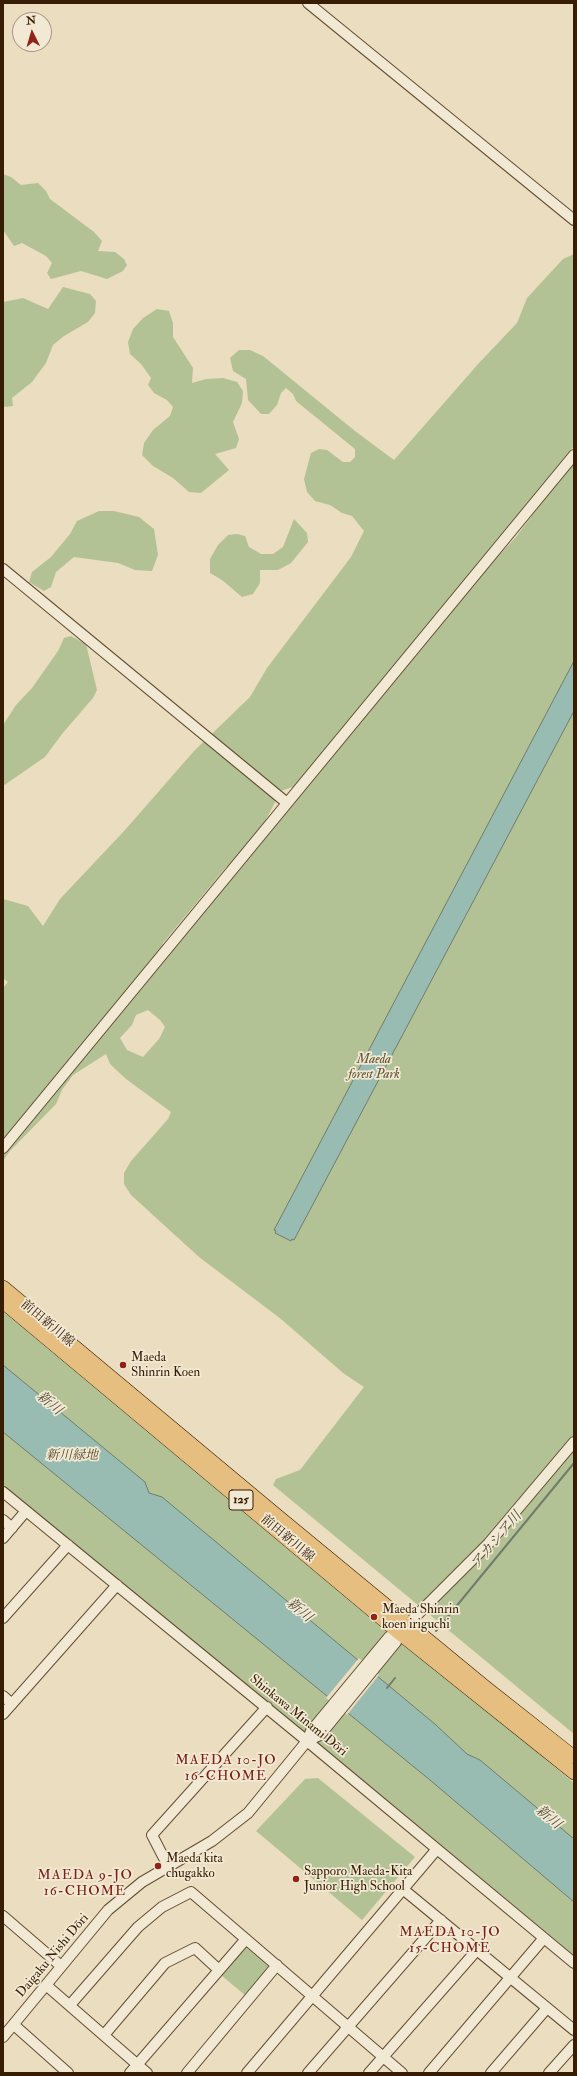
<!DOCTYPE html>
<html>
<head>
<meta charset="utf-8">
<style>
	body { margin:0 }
	#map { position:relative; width:577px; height:2076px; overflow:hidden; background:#ebddbf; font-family:"IM FELL Double Pica",serif }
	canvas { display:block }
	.frame { position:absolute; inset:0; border:4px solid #361d03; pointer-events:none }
	.north { position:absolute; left:12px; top:12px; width:40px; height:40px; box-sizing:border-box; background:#f2e9d5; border:1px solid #a79781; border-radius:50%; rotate:355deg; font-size:11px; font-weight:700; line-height:16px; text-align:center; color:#361d03 }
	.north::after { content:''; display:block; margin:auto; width:14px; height:18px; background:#8f2418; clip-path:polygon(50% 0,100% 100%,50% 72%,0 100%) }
</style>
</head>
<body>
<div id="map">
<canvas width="577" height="2076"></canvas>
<div class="frame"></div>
<div class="north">N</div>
</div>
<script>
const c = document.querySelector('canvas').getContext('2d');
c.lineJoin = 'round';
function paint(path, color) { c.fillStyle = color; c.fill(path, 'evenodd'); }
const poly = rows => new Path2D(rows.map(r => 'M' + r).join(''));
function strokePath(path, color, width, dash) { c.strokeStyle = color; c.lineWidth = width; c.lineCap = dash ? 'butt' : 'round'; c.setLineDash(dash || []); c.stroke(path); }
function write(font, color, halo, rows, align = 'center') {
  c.font = font + ' "IM FELL Double Pica","Noto Serif JP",serif'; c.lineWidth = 3.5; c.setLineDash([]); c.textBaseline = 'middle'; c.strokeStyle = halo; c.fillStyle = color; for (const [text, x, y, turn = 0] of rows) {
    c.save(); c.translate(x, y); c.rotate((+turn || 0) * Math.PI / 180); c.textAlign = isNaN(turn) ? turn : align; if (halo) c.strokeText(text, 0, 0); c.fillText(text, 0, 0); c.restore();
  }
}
const green = poly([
	[3,174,11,177,21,185,38,183,46,191,50,199,94,232,102,241,98,251,115,252,124,259,127,265,123,271,107,279,81,271,51,279,47,273,52,263,46,256,22,243,14,246,3,230],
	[574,254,574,446,503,533,501,553,516,537,574,459,574,1734,273,1485,276,1479,300,1470,364,1387,343,1373,281,1319,199,1257,131,1195,124,1184,124,1173,131,1161,168,1119,171,1112,126,1079,110,1064,106,1054,73,1075,62,1090,56,1104,9,1152,3,1161,3,988,8,982,3,978,3,899,28,906,43,926,60,899,125,830,194,751,250,697,267,668,351,557,364,531,352,516,342,513,330,505,315,501,307,492,304,479,311,453,319,449,327,450,343,462,350,462,355,457,355,449,296,401,293,394,286,388,281,393,277,405,269,414,261,414,248,400,246,379,233,371,230,358,239,350,250,350,263,356,355,431,394,460,479,363,517,323,527,298,563,259],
	[295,786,263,825,281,791],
	[227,866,228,879,166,959,159,962,163,943],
	[148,1010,160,1020,165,1027,159,1039,143,1057,127,1050,120,1038,132,1025,136,1015],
	[63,287,90,294,96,301,95,313,88,322,64,336,53,345,46,363,32,382,12,398,13,406,5,407,3,405,3,302,23,298,48,309],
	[157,309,169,311,173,323,173,337,193,368,192,383,206,379,223,378,237,382,243,391,242,403,233,422,239,439,236,448,215,454,229,470,201,493,189,492,173,478,153,466,142,455,144,443,153,430,170,416,173,407,167,400,154,393,148,385,151,378,141,364,130,354,128,342,133,329,143,318],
	[99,511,114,511,139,517,154,529,158,555,152,571,135,570,118,563,74,557,56,572,51,587,44,591,29,582,32,572,51,557,70,534,77,521],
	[294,519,307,533,308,542,291,563,278,570,260,570,260,583,253,594,242,597,222,580,210,573,210,559,218,545,228,535,237,534,245,536,249,547,261,554,273,554,283,547],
	[71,636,86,644,97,690,93,698,62,734,45,757,3,786,3,725,16,705,32,688,58,651,64,638],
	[3,1310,574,1783,574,1958,3,1486],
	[318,1778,415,1857,362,1920,256,1831,305,1779],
	[247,1948,268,1966,268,1970,246,1996,221,1975,244,1949]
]);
const water = poly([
	[574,661,574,711,294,1240,292,1239,291,1241,275,1233,276,1231,274,1230,574,661],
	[3,1365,145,1482,149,1493,162,1497,436,1725,467,1754,480,1760,574,1839,574,1902,430,1780,3,1432,3,1365]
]);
const pier = poly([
	[359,1658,379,1675,347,1715,326,1698]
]);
const stream = poly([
	[436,1631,574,1463],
	[387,1688,395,1678]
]);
const minor = poly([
	[308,3,574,220],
	[3,569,287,803],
	[3,1148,574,455],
	[3,1492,307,1741,574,1963],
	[3,1520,12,1528],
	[3,1538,26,1511],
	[3,1618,68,1545],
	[3,1696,12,1704],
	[3,1714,117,1585],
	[307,1741,320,1735,396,1642,399,1633],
	[168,1866,152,1835,267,1707],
	[404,1890,574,2030],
	[3,1916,61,1966],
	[46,1985,147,2073],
	[70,2005,138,1927,162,1907,191,1892,402,2073],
	[14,2025,68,2073],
	[104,2035,165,1963,195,1948,219,1970],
	[3,2037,108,1910,142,1882,212,1841,248,1813,307,1741,311,1731,389,1637,399,1633,488,1544,574,1442],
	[130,2073,246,1939],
	[187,2073,277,1965],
	[247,2073,437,1849],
	[308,2073,441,1920],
	[369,2073,477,1950],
	[429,2073,544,1938],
	[491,2073,547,2008],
	[549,2073,574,2045]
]);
const major = poly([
	[3,1287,280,1518,484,1686,574,1757],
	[3,1302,399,1633,574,1773]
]);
const markers = [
	[123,1365,4,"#8f2418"],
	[374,1617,4,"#8f2418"],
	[158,1866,4,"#8f2418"],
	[296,1879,4,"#8f2418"]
];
const shields = [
	[241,1500,24]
];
const shieldNames = [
	["125",241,1500]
];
const parkNames = [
	["Maeda",374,1060],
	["forest Park",374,1075],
	["新川緑地",72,1456]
];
const streetNames = [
	["前田新川線",47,1324,40],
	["前田新川線",287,1539,40],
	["Shinkawa Minami Dōri",298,1716,39],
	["Daigaku Nishi Dōri",53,1956,-50]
];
const poiNames = [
	["Maeda",131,1358],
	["Shinrin Koen",131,1373],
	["Maeda Shinrin",382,1610],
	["koen iriguchi",382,1625],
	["Maeda kita",166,1859],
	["chugakko",166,1874],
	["Sapporo Maeda-Kita",304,1872],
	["Junior High School",304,1887]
];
const waterNames = [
	["新川",49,1404,40],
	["アカシア川",497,1541,-50],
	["新川",299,1611,40],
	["新川",548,1818,40]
];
const neighbourhoodNames = [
	["MAEDA 10-JO",226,1761],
	["16-CHOME",226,1777],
	["MAEDA 9-JO",85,1876],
	["16-CHOME",85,1892],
	["MAEDA 10-JO",450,1933],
	["15-CHOME",450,1949]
];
paint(green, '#b3c295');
paint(water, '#98bcb2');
strokePath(water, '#717c6c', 1);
paint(pier, '#ebddbf');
strokePath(stream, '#717c6c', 2);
strokePath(minor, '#634d32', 12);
strokePath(major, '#361d03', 14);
strokePath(minor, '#f2e9d5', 10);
strokePath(major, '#e6be80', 13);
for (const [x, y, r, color] of markers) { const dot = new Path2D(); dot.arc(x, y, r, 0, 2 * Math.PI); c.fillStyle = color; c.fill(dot); strokePath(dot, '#f2e9d5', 1.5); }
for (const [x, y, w] of shields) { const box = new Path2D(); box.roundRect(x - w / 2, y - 10, w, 20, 3); c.fillStyle = '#f2e9d5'; c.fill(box); strokePath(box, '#361d03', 1); }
write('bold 12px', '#361d03', null, shieldNames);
write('italic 13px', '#5c4f2f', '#f2e9d5', parkNames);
write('13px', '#361d03', '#f2e9d5', streetNames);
write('13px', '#361d03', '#f2e9d5', poiNames, 'left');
write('italic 14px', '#534d38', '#f2e9d5', waterNames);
c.letterSpacing = '1px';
write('14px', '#7a1f14', '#f2e9d5', neighbourhoodNames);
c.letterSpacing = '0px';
</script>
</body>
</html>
